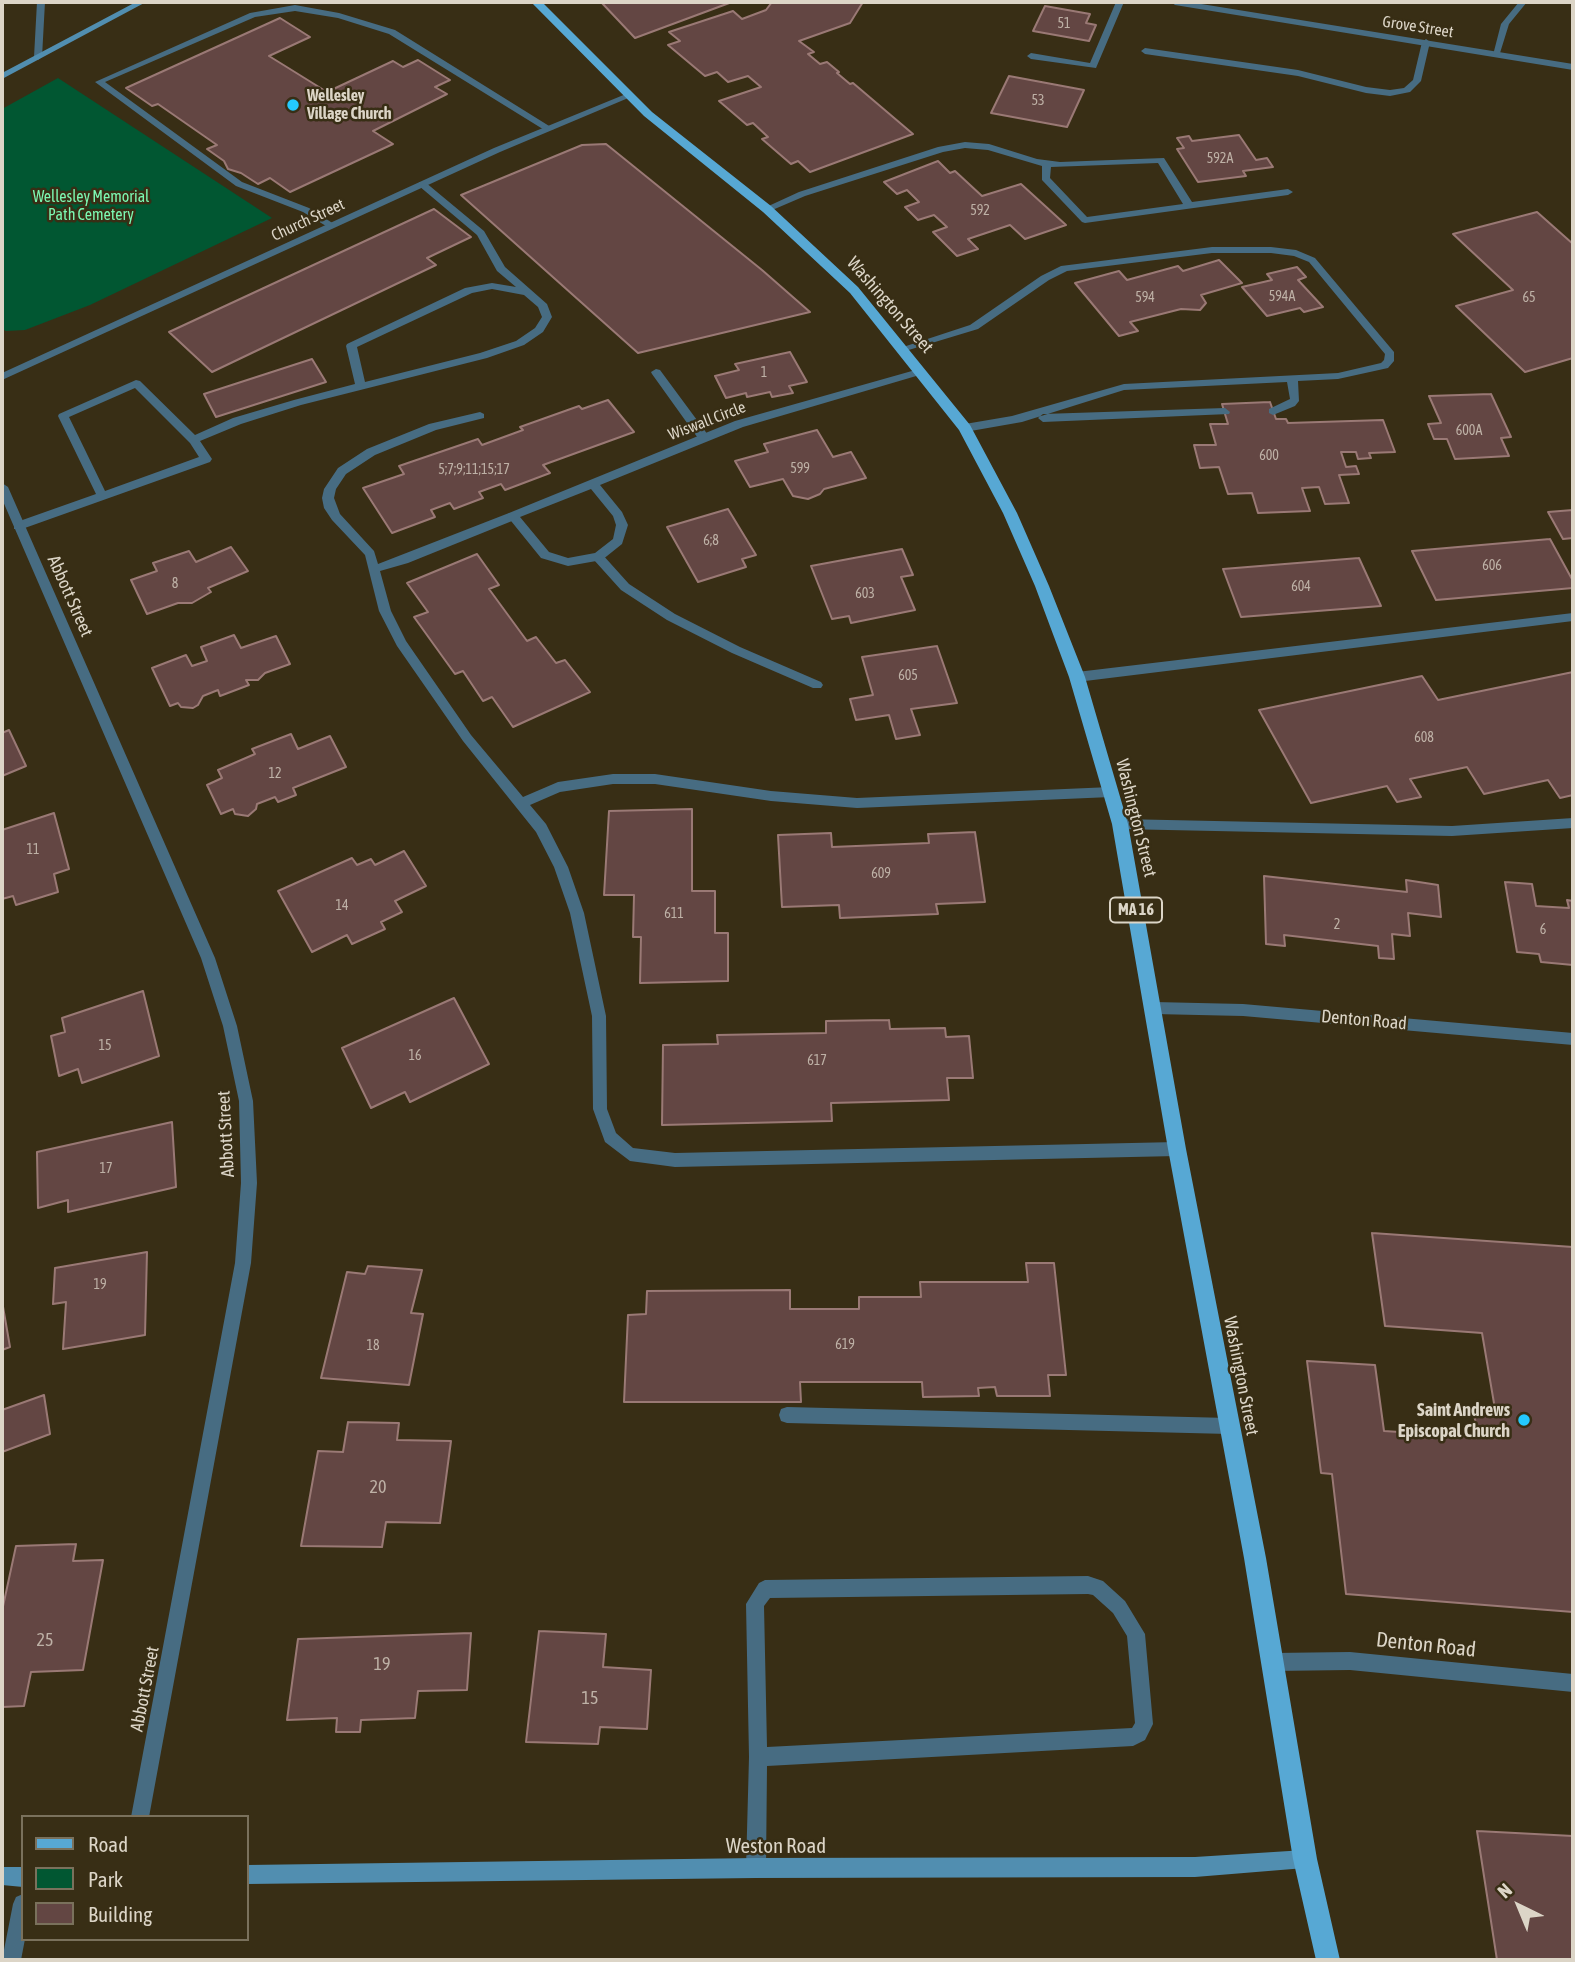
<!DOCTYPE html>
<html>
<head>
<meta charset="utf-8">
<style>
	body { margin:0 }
	#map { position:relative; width:1575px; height:1962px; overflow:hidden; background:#382e15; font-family:"Asap Condensed",sans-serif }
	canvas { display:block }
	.frame { position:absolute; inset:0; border:4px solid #dcd5c7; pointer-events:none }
	.legend { position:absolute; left:21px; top:1815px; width:228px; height:126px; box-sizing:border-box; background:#382e15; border:2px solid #7a715c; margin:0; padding:9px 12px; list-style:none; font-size:21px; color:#dcd5c7 }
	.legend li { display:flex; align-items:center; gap:14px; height:35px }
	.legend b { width:35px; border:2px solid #7a715c }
	.north { position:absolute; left:1484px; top:1871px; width:70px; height:70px; -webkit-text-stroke:5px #382e15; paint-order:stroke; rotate:317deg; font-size:19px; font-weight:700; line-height:28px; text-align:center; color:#dcd5c7 }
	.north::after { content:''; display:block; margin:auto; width:24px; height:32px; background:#dcd5c7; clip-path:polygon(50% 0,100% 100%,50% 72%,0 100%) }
</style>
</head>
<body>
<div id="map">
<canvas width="1575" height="1962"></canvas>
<div class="frame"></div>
<ul class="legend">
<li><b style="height:9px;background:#57a8d4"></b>Road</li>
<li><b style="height:19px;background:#015732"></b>Park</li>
<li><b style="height:19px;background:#634643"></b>Building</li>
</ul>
<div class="north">N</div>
</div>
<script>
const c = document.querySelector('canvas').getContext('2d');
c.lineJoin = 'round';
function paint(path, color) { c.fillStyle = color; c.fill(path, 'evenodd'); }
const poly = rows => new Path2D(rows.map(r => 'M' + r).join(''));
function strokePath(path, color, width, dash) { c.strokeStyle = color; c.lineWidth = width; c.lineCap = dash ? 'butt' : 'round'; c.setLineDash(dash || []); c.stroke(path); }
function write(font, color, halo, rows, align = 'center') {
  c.font = font + ' "Asap Condensed",sans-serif'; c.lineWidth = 5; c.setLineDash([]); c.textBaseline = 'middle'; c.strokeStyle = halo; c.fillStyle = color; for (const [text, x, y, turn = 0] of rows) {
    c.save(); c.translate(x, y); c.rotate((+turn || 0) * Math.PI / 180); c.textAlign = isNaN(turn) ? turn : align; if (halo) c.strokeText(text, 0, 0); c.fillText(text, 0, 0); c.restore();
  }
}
const green = poly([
	[58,78,272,218,90,305,25,330,6,331,2,329,2,109]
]);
const building = poly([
	[601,2,732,2,635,38,601,2],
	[772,2,863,2,850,23,799,41,814,52,808,54,820,64,827,62,839,72,837,73,850,84,853,83,913,134,810,172,798,161,791,164,762,139,768,137,753,123,747,125,719,101,761,87,748,76,728,82,717,72,705,76,668,45,680,41,669,32,733,11,742,19,766,10,772,2],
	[1045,6,1090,14,1086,23,1096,25,1089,41,1033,31,1045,6],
	[280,18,310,37,269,56,327,92,393,61,403,67,418,60,450,80,435,87,447,94,373,131,393,144,290,192,270,178,258,184,241,173,228,169,224,161,207,149,217,145,158,104,152,106,126,88,280,18],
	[1009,76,1084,90,1067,127,991,113,1009,76],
	[1239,135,1256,160,1267,158,1273,167,1243,171,1246,176,1198,182,1177,149,1184,148,1177,138,1189,136,1192,141,1239,135],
	[606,144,762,270,810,312,638,353,461,195,582,145,606,144],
	[938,161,950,173,955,171,982,196,1021,184,1066,225,1025,239,1010,225,968,239,978,249,957,256,933,232,947,227,934,215,918,220,905,207,919,202,907,190,897,194,884,182,938,161],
	[434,209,471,237,427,258,436,265,212,372,169,332,434,209],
	[1537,212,1573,244,1573,358,1525,372,1456,306,1513,290,1453,234,1537,212],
	[1219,260,1242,283,1201,295,1206,303,1200,310,1181,309,1130,322,1138,331,1119,336,1075,283,1119,271,1127,280,1178,266,1183,271,1219,260],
	[1297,267,1306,277,1298,280,1323,307,1304,312,1300,308,1267,316,1242,287,1272,280,1267,274,1297,267],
	[790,352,807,382,789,386,793,393,772,397,770,392,747,397,746,393,726,398,715,376,739,370,735,364,790,352],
	[312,359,326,382,216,417,204,394,312,359],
	[1491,394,1511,437,1501,438,1509,456,1455,459,1447,439,1434,439,1428,424,1441,423,1429,396,1491,394],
	[608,400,634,432,543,465,550,473,505,490,501,484,479,492,483,498,454,509,450,503,431,510,435,517,392,533,363,488,404,474,399,466,478,439,482,445,523,430,520,427,579,406,582,409,608,400],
	[1270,402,1276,419,1286,419,1288,423,1383,420,1395,452,1369,453,1371,458,1358,459,1356,452,1341,452,1346,467,1356,466,1359,474,1339,475,1349,503,1325,504,1319,487,1302,488,1310,511,1258,513,1252,493,1228,494,1219,467,1200,468,1194,445,1216,445,1210,424,1228,424,1222,404,1270,402],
	[817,430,833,457,851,452,866,478,824,489,820,494,808,499,793,496,783,479,750,487,735,461,768,452,764,444,817,430],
	[728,509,756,555,742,559,746,567,698,582,667,527,728,509],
	[1573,510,1573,538,1563,539,1548,512,1573,510],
	[1550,539,1573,581,1573,588,1436,600,1412,551,1550,539],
	[231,547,248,571,208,588,211,592,192,603,178,603,147,614,131,580,157,571,153,563,189,551,196,562,231,547],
	[902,549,913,575,901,577,915,610,851,623,849,616,832,619,811,566,902,549],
	[477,554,499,585,489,589,527,641,536,637,556,663,565,660,590,692,513,727,492,697,483,701,463,671,455,674,414,617,428,612,407,583,477,554],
	[1359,558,1381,606,1241,617,1223,569,1359,558],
	[234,635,241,648,276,636,290,664,265,673,258,680,246,680,249,685,220,696,218,690,203,696,198,705,193,708,181,707,178,703,170,706,152,668,186,655,192,666,207,661,201,647,234,635],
	[937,646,957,703,911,709,920,735,896,739,889,715,856,720,850,699,873,695,862,657,937,646],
	[1573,672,1573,795,1560,798,1548,780,1484,794,1467,767,1410,779,1421,797,1397,802,1387,786,1311,803,1259,710,1422,676,1438,700,1573,672],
	[9,730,26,766,2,776,2,733,9,730],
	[291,734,298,749,330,736,346,767,293,788,296,795,278,802,275,797,257,804,256,809,248,816,235,814,233,809,221,814,207,785,222,778,218,770,255,754,252,749,291,734],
	[692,809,692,891,715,891,715,933,728,933,728,981,640,983,641,937,633,937,634,895,604,895,609,811,692,809],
	[54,813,69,869,54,874,58,892,16,905,13,896,2,899,2,830,54,813],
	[975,832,985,902,936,904,938,914,840,918,839,905,782,907,778,835,831,833,832,847,929,843,928,834,975,832],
	[404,851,426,886,395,901,402,912,381,922,385,929,352,944,347,935,312,952,278,891,352,858,357,865,371,859,375,865,404,851],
	[1264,876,1407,892,1406,880,1438,885,1441,917,1408,913,1410,936,1392,934,1394,959,1379,958,1378,946,1284,935,1285,946,1266,944,1264,876],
	[1505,882,1532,884,1536,906,1569,908,1567,900,1573,901,1573,965,1541,962,1539,954,1517,952,1505,882],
	[143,991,159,1056,82,1083,78,1069,59,1076,51,1036,65,1032,62,1018,143,991],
	[454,998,489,1064,410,1102,405,1092,371,1108,342,1048,454,998],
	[889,1020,890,1029,945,1028,946,1037,969,1036,973,1078,947,1078,949,1100,831,1103,832,1121,662,1125,663,1045,718,1044,717,1035,826,1033,826,1021,889,1020],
	[172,1122,176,1187,68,1212,68,1200,38,1208,37,1152,172,1122],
	[1372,1233,1573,1247,1573,1612,1346,1594,1332,1474,1321,1473,1307,1361,1375,1365,1384,1431,1478,1437,1473,1408,1495,1409,1482,1333,1385,1326,1372,1233],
	[147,1252,145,1335,63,1349,66,1302,53,1304,55,1268,147,1252],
	[1026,1263,1054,1263,1066,1375,1048,1375,1050,1396,997,1396,995,1387,978,1388,979,1396,923,1397,922,1382,800,1382,801,1402,624,1402,628,1315,646,1314,647,1291,790,1290,790,1309,859,1309,859,1297,921,1297,920,1282,1028,1282,1026,1263],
	[368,1266,422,1270,411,1313,423,1314,409,1385,321,1378,347,1272,365,1274,368,1266],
	[2,1301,10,1347,2,1350,2,1301],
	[44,1395,50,1434,2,1452,2,1410,44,1395],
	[348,1422,399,1423,397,1440,451,1441,440,1523,386,1522,382,1547,301,1546,318,1451,343,1452,348,1422],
	[76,1544,73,1561,103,1560,83,1670,31,1672,24,1706,2,1707,2,1611,16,1546,76,1544],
	[539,1631,606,1634,603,1667,651,1670,647,1729,600,1727,598,1744,526,1742,539,1631],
	[471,1633,467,1690,418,1691,415,1718,361,1720,360,1732,336,1732,337,1718,287,1720,298,1639,471,1633],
	[1477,1831,1573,1836,1573,1960,1497,1960,1477,1831]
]);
const service = poly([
	[1116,2,1124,2,1096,68,1031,59,1027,56,1031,53,1090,63,1116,2],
	[1519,2,1527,2,1509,24,1500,53,1493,55,1501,24,1519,2],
	[295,5,339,13,395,30,554,129,546,131,389,34,338,18,295,11,255,17,105,82,242,182,309,208,334,224,336,226,331,229,303,212,236,186,95,82,250,13,295,5],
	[1426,39,1430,42,1421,81,1410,92,1390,96,1366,93,1298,76,1145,54,1141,51,1145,48,1298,70,1366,87,1390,90,1404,88,1413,80,1422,42,1426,39],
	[965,142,989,144,1037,159,1060,162,1164,158,1192,202,1288,189,1293,192,1288,195,1085,223,1082,222,1042,180,1042,166,988,150,965,148,943,152,805,196,770,211,762,209,799,192,938,147,965,142],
	[1158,163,1183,204,1087,217,1050,178,1051,167,1158,163],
	[419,182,425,182,484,231,505,267,547,304,552,317,543,332,524,345,487,358,301,405,241,424,200,441,212,459,210,462,22,529,14,529,14,523,96,494,58,416,59,414,136,380,140,381,195,435,233,418,294,400,355,384,346,346,347,344,465,288,492,283,516,287,497,271,477,235,419,186,419,182],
	[492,289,524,295,538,307,542,317,535,328,516,341,480,353,365,382,357,347,472,293,492,289],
	[135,388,190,443,199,457,105,491,69,417,135,388],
	[1212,247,1271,247,1296,250,1315,258,1394,352,1394,361,1388,368,1338,379,1298,381,1299,401,1295,406,1273,415,1269,413,1269,409,1290,399,1287,382,1124,390,1022,422,965,432,960,428,965,424,1012,416,1124,384,1338,373,1381,363,1384,360,1385,354,1309,262,1294,256,1271,253,1212,253,1067,271,1049,280,978,329,902,352,897,349,970,325,1041,276,1061,266,1212,247],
	[656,369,660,370,708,435,708,441,700,441,652,374,651,372,656,369],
	[1225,408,1230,412,1229,414,1043,422,1038,418,1043,414,1225,408],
	[480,412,484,414,484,418,436,430,375,455,346,474,336,489,334,498,340,514,374,551,378,564,509,513,517,513,517,519,408,563,380,571,391,611,406,641,471,735,523,797,558,782,613,774,655,774,771,791,857,798,1111,787,1117,792,1111,797,857,808,771,801,655,784,613,784,560,792,530,805,546,824,568,867,584,913,606,1016,607,1109,616,1133,633,1148,675,1153,1177,1142,1182,1144,1184,1149,1182,1154,1177,1156,675,1167,630,1161,605,1142,593,1109,592,1016,570,913,554,867,536,832,463,741,397,646,379,611,365,555,332,520,324,508,322,498,324,489,338,468,367,449,429,424,480,412],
	[598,553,602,554,629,584,675,614,740,647,821,682,823,685,821,688,813,688,732,653,667,620,621,590,594,560,594,554,598,553],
	[1573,613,1573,621,1077,682,1071,677,1077,672,1573,613],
	[1573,818,1573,828,1452,836,1120,829,1113,824,1120,819,1452,826,1573,818],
	[787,1407,1229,1418,1235,1420,1237,1426,1235,1432,1229,1434,787,1423,781,1421,779,1415,781,1409,787,1407],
	[1088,1576,1103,1581,1125,1601,1145,1634,1153,1724,1145,1740,1133,1746,767,1766,766,1868,763,1875,756,1878,749,1875,746,1868,749,1757,746,1604,759,1583,765,1580,1088,1576],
	[1088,1594,1093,1595,1113,1613,1127,1636,1135,1723,1132,1728,767,1747,764,1606,770,1598,1088,1594]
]);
const minor = poly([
	[37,2,45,2,42,57,38,60,34,57,37,2],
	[626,94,633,96,500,152,2,380,2,373,494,148,626,94],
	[919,369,923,370,923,374,743,427,600,485,622,512,628,525,622,544,602,560,568,566,541,558,507,516,509,513,735,421,919,369],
	[591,489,613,516,616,525,613,539,595,553,568,558,549,552,520,517,591,489],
	[2,483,8,487,215,958,237,1026,253,1101,257,1183,251,1263,149,1817,131,1817,235,1263,241,1183,239,1101,223,1026,201,958,2,499,2,483],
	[1154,1002,1243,1004,1573,1033,1573,1045,1243,1016,1154,1014,1149,1012,1147,1008,1149,1004,1154,1002],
	[1350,1652,1573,1674,1573,1692,1350,1670,1273,1671,1267,1668,1264,1662,1267,1656,1273,1653,1350,1652],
	[23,1894,23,1939,25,1939,21,1960,2,1960,13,1904,16,1897,23,1894]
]);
const tertiary = poly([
	[1171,2,1189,2,1573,64,1573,70,1175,5,1171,2]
]);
const secondary = poly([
	[136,2,146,2,2,79,2,73,136,2],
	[1305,1850,1312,1852,1314,1859,1312,1866,1305,1868,1195,1877,756,1878,247,1884,247,1865,756,1858,1195,1857,1305,1850],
	[2,1867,23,1867,23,1887,2,1885,2,1867]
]);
const primary = poly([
	[531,2,542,2,652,112,771,206,858,287,970,425,1017,513,1049,586,1085,677,1128,824,1186,1149,1266,1558,1317,1859,1340,1960,1316,1960,1293,1859,1244,1558,1168,1149,1112,824,1069,677,1035,586,1003,513,959,430,850,293,763,212,644,116,531,2]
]);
const markers = [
	[293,105,7,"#24c9fe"],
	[1524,1420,7,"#24c9fe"]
];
const numberNames = [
	["51",1064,24],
	["53",1038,101],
	["592A",1220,159],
	["592",980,211],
	["594A",1282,297],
	["594",1145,298],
	["65",1529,298],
	["1",764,373],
	["600A",1469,431],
	["600",1269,456],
	["599",800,469],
	["5;7;9;11;15;17",474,470],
	["6;8",711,541],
	["606",1492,566],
	["8",175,584],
	["604",1301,587],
	["603",865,594],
	["605",908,676],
	["608",1424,738],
	["12",275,774],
	["11",33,850],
	["609",881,874],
	["14",342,906],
	["611",674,914],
	["2",1337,925],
	["6",1543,930],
	["15",105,1046],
	["16",415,1056],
	["617",817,1061],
	["17",106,1169],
	["19",100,1285],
	["619",845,1345],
	["18",373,1346]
];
const farStreetnames = [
	["Grove Street",1418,27,9],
	["Church Street",308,220,-25],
	["Wiswall Circle",707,421,-21]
];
const farPoinames = [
	["Wellesley",307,96],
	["Village Church",307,114]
];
const farParknames = [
	["Wellesley Memorial",91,197],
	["Path Cemetery",91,215]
];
const shields = [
	[1136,910,52]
];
const shieldNames = [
	["MA 16",1136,910]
];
const streetNames = [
	["Washington Street",890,305,49],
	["Abbott Street",70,596,66],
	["Washington Street",1136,818,76],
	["Denton Road",1364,1020,5],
	["Abbott Street",226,1134,-93],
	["Washington Street",1241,1376,79],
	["Abbott Street",145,1689,-79]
];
const poiNames = [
	["Saint Andrews",1510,1410],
	["Episcopal Church",1510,1431]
];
const nearNumbernames = [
	["20",378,1487],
	["25",45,1640],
	["19",382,1664],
	["15",590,1698]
];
const nearStreetnames = [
	["Denton Road",1426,1645,6],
	["Weston Road",776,1846]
];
paint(green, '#015732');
paint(building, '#634643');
strokePath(building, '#9a7975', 2);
paint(service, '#476c82');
paint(minor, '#476c82');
paint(tertiary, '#476c82');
paint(secondary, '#518eb0');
paint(primary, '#57a8d4');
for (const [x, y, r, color] of markers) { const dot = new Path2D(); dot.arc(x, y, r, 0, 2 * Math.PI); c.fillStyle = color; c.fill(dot); strokePath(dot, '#382e15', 2.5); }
write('14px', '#beb1a6', null, numberNames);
write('16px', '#dcd5c7', '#382e15', farStreetnames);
write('bold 16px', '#dcd5c7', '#382e15', farPoinames, 'left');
write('16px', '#7cf8b2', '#382e15', farParknames);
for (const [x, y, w] of shields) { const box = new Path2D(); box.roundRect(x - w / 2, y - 12.5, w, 25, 5); c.fillStyle = '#382e15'; c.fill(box); strokePath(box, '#dcd5c7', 2); }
write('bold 16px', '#dcd5c7', null, shieldNames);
write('18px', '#dcd5c7', '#382e15', streetNames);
write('bold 18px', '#dcd5c7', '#382e15', poiNames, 'right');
write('18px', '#beb1a6', null, nearNumbernames);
write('21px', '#dcd5c7', '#382e15', nearStreetnames);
</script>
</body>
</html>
